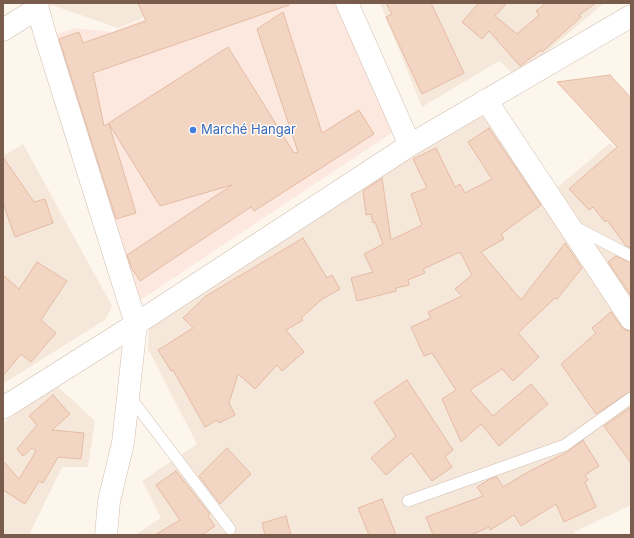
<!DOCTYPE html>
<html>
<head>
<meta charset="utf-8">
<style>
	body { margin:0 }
	#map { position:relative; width:634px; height:538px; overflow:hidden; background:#fdf6ec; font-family:Inter,sans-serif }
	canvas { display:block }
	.frame { position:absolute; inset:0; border:4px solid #7a5c4d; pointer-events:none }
</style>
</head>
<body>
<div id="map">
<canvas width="634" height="538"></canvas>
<div class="frame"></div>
</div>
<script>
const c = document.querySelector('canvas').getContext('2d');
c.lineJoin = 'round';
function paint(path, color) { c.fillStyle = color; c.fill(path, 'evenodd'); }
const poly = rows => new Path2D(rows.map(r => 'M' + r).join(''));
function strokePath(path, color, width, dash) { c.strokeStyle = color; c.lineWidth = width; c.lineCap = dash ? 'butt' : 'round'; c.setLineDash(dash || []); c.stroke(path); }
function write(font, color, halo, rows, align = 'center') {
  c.font = font + ' Inter,sans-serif'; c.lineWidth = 3; c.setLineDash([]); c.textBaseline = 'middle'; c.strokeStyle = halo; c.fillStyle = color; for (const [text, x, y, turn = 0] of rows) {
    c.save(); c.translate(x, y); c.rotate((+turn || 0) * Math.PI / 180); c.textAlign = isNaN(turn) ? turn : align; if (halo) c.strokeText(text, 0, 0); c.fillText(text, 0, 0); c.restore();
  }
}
const residential = poly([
	[46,3,179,3,118,28],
	[380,3,604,3,517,77,499,61,422,107],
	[481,112,547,196,610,143,631,167,631,505,574,532,575,535,135,535,161,518,142,481,197,444,148,349,149,324],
	[23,144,112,306,106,319,3,384,3,156],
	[56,385,95,421,88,467,62,467,29,535,3,535,3,423]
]);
const commercial = poly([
	[183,3,341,3,402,126,130,307,51,35,76,28,112,32]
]);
const building = poly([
	[138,3,289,3,289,5,93,73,104,126,228,47,294,153,298,152,257,29,283,12,322,133,359,110,374,134,254,211,251,207,140,281,132,269,127,255,232,185,160,206,109,124,136,213,116,219,59,39,79,32,83,43,146,21,138,3],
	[386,3,431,3,464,73,422,94,386,17,392,14,386,3],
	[479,3,507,3,495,16,517,34,539,15,536,11,546,3,596,3,579,15,581,17,542,52,541,50,520,66,489,31,482,39,462,22,479,3],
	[610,75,631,98,631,248,626,246,607,220,605,222,593,207,589,210,569,189,617,147,557,82,610,75],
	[489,128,541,205,501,234,504,239,481,252,521,300,565,243,582,268,557,299,555,298,518,333,539,357,513,381,502,369,470,390,493,416,531,384,548,404,499,446,481,424,461,442,442,399,456,390,432,353,424,356,411,327,431,318,428,312,462,296,455,289,472,275,460,252,423,269,425,273,408,280,409,285,396,288,396,291,357,301,351,278,373,272,364,254,383,244,375,222,373,223,371,214,366,215,363,191,382,178,391,240,422,225,411,194,427,188,413,159,436,148,455,187,460,184,465,193,492,179,468,142,489,128],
	[3,157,34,202,45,199,53,223,15,237,3,203,3,157],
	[303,238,327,278,332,275,340,289,321,300,301,318,303,320,286,330,304,352,282,371,277,365,255,389,238,374,229,403,235,415,219,423,217,420,205,427,173,370,171,371,158,350,193,328,183,318,206,296,303,238],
	[616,256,631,263,631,296,608,262,616,256],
	[37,262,67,281,41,320,56,333,31,362,21,354,3,376,3,275,19,289,37,262],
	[611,312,621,326,625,330,631,331,631,391,596,414,561,364,596,333,592,328,611,312],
	[407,380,453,450,445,457,452,467,432,481,411,453,386,475,371,458,396,436,374,402,407,380],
	[53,395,70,414,52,430,84,433,81,459,58,457,43,483,39,481,25,504,3,490,3,461,19,479,36,451,32,448,23,456,17,449,37,425,29,416,53,395],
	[631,407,631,463,604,426,631,407],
	[583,440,599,466,585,475,588,480,585,482,596,507,564,522,556,504,521,526,514,515,490,530,489,527,471,535,433,535,426,517,483,496,477,487,490,479,497,477,503,487,526,473,569,451,583,440],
	[227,448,251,474,220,504,199,476,227,448],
	[176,471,210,514,208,516,215,526,202,535,155,535,180,520,156,485,176,471],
	[382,499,396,535,369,535,358,508,382,499],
	[286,516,291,535,265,535,262,523,286,516]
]);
const lane = poly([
	[575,227,631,256],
	[130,397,230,529],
	[408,501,565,445,631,398]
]);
const street = poly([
	[36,3,47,41,136,324,123,443,109,501,106,535],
	[347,3,410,145],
	[3,30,38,8],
	[486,100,631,319],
	[3,408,136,324,410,145,631,16]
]);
const markers = [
	[193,130,4,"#3f7fe0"]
];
const shopNames = [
	["Marché Hangar",201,130]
];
paint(residential, '#f5e8da');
paint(commercial, '#fde8e0');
paint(building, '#f3d5c3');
strokePath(building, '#e6bba3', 1);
strokePath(lane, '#d1beb0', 12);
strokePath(street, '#d1beb0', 23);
strokePath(lane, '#fff', 11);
strokePath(street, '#fff', 22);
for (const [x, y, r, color] of markers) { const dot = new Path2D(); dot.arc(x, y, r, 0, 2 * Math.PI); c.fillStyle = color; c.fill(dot); strokePath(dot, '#fffaf3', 1.5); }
write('13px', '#366cbe', '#fffaf3', shopNames, 'left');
</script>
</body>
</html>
